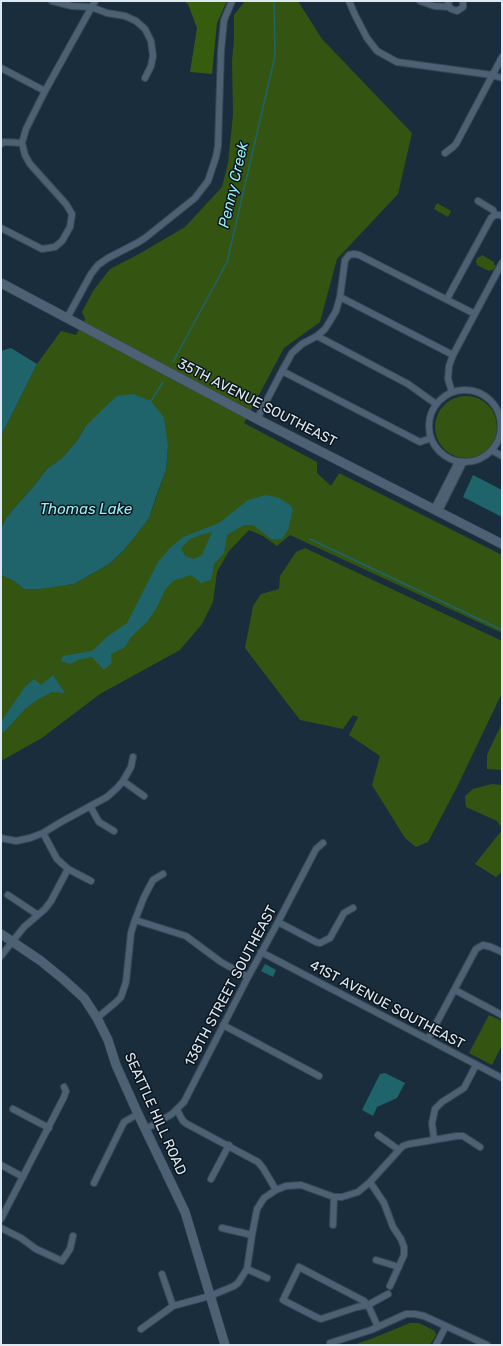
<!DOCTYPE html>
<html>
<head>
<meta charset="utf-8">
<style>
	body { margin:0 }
	#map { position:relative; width:503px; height:1346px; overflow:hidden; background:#192d3d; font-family:Rubik,sans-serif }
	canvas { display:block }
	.frame { position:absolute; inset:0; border:2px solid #dce9f3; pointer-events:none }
</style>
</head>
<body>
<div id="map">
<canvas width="503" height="1346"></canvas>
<div class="frame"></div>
</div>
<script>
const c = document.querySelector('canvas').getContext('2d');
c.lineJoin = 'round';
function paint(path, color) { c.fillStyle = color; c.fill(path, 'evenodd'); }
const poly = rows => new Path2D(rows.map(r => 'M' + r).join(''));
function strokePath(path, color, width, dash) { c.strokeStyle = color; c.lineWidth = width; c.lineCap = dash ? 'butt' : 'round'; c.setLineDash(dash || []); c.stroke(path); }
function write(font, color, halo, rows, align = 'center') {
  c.font = font + ' Rubik,sans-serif'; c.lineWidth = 3; c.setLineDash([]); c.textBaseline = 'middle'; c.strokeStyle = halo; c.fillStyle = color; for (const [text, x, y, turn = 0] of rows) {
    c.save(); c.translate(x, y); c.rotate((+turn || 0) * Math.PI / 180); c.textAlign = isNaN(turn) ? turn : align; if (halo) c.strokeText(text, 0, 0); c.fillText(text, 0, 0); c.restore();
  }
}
const green = poly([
	[245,1,298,1,322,39,412,133,398,194,337,259,320,322,284,348,244,423,317,462,317,473,331,486,339,473,502,555,502,633,290,535,277,546,263,536,249,530,229,551,217,572,213,602,202,624,180,650,100,694,42,738,1,761,1,575,14,581,24,589,58,586,74,584,109,564,123,551,149,518,166,470,168,446,85,427,77,441,62,458,47,469,33,487,17,505,6,518,1,528,1,436,37,364,61,331,76,335,85,319,82,312,93,291,110,269,139,254,185,227,222,187,228,163,233,115,232,61,234,39,234,15],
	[437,203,451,211,448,217,434,209],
	[482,255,494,262,494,264,496,266,493,270,491,270,489,271,477,265,476,261,478,257,480,257],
	'435 427a31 31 0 1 1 62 0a31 31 0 1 1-62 0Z',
	[305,548,502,641,502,693,457,787,428,842,416,847,405,838,372,785,380,756,349,735,358,717,353,715,343,729,300,720,245,648,253,606,261,594,279,589,280,576,296,552],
	[502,723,502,770,487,769,487,755],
	[492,784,502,785,502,828,497,821,466,807,465,796,473,789],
	[502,830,502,872,496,877,475,864],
	[489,1015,502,1021,502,1045,492,1065,469,1053],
	[410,1323,419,1323,435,1331,436,1335,430,1345,353,1345,371,1339]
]);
const forest = poly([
	[184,1,227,1,217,23,212,74,190,72,197,28,188,4]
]);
const water = poly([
	[11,348,37,364,1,436,1,351],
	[133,394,151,401,164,418,168,446,166,470,156,497,149,518,136,535,123,551,109,564,74,584,39,589,24,589,14,581,1,575,1,528,6,518,17,505,33,487,47,469,62,458,77,441,85,427,106,406,117,396],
	[473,475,502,490,502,517,463,497],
	[266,495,279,498,290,505,293,510,288,530,282,539,271,539,253,525,244,525,227,535,224,553,214,564,211,580,201,583,191,575,173,581,165,590,157,607,147,622,131,637,125,647,111,654,112,663,104,670,92,657,78,660,70,664,61,661,63,656,92,651,108,636,127,623,158,562,170,548,183,537,219,523,248,500],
	[212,532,202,555,194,559,185,556,181,548,190,539,200,535],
	[53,675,65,693,52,692,37,700,25,709,5,731,1,733,1,722,24,688,34,679,41,685],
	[265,964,276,970,273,977,261,971],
	[385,1073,405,1083,397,1098,377,1107,373,1116,362,1110,380,1074]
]);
const stream = poly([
	[173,362,227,262,275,56,274,1],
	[151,401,163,382],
	[310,539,502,630]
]);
const street = poly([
	[52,1,72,6,91,7,107,13,125,16,136,21,145,29,151,41,153,56,151,66,145,78],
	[349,1,355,15,367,38,377,51,397,62,492,75,502,78],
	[420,1,434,6,449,7],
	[449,1,448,4,451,9,457,11,463,7,463,1],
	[1,68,45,91],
	[1,144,4,142,22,143,26,129,45,91,95,1],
	[445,153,453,147,456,144,502,57],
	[478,201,493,210,495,215,500,215,502,216],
	[1,228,42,249,55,247,62,241,70,227,72,214,66,204,30,164,25,155,22,143],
	[340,297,453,355],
	[447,299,491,218,495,215],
	[67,318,91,274,98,265,108,258,137,243,145,238,195,198,208,181,216,157,218,146,221,51,224,20,232,1],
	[317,336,408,384,436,404],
	[282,371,420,442,431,438],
	'429 426a36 36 0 1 1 72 0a36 36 0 1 1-72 0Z',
	[452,392,448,379,449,366,453,355,502,263],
	[257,419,282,371,292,353,302,344,317,336,325,329,330,321,336,311,340,297,345,260,349,255,354,254,359,255,475,314],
	[493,451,502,456],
	[434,509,458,462],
	[439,511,463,463],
	[123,781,144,796],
	[90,806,99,822,114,831],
	[43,833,57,859,68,869,91,881],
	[1,838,16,841,30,838,43,833,61,822,107,797,117,788,123,781,131,767,133,757],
	[8,895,38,915],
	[135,920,186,936,221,962,248,977],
	[278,922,316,942,320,943,330,938,344,913,353,908],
	[261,952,502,1078],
	[1,956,24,927,45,909,51,901,68,869],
	[455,990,502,1015],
	[97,1018,115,1003,121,997,126,982,131,933,135,920,144,897,153,880,163,874],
	[223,1025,319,1076],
	[428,1039,476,949,483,945,491,947,502,952],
	[13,1109,49,1128],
	[177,1110,183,1121,187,1124,258,1162,263,1168,276,1190],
	[146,1129,172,1114,184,1102,248,977,278,922,316,849,323,843],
	[378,1135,399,1150],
	[434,1139,432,1123,435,1109,442,1102,464,1088,476,1065],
	[1,1165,23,1177],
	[211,1179,229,1145],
	[370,1182,384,1203,393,1227,401,1239,404,1247,404,1255,390,1286],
	[94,1183,124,1122,138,1114],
	[1,1219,64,1097,66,1091,64,1087],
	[333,1225,334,1197],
	[1,1228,21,1238,36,1249,62,1261,70,1249,73,1236],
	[222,1228,252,1235],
	[376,1260,399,1267],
	[247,1269,267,1278],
	[162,1274,173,1306],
	[378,1327,368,1305,364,1301,299,1267,283,1300,316,1317,321,1319,357,1307,368,1305,388,1294],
	[141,1329,173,1306,210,1296,234,1286,238,1283,247,1269,252,1235,257,1209,264,1198,276,1190,286,1186,301,1185,334,1197,342,1197,358,1192,370,1182,399,1150,403,1146,409,1144,457,1136,463,1136,480,1147],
	[330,1343,371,1330,406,1314,415,1314,424,1316,487,1345],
	[436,1345,446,1326]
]);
const secondary = poly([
	[1,283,257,419,502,544],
	[1,934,41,961,63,979,84,998,97,1018,108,1040,116,1065,138,1114,185,1212,225,1345]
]);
const streetNames = [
	["35TH AVENUE SOUTHEAST",257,403,27],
	["138TH STREET SOUTHEAST",231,986,-62],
	["41ST AVENUE SOUTHEAST",387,1005,28],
	["SEATTLE HILL ROAD",155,1114,66]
];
const waterNames = [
	["Penny Creek",234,185,-77],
	["Thomas Lake",86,510]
];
paint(green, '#351');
paint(forest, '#365c0d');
paint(water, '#1f646b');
strokePath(stream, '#1f646b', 1.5);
strokePath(street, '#374855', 8);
strokePath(secondary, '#374855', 10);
strokePath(street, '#4c6173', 6);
strokePath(secondary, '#4c6173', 9);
write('14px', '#dce9f3', '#0c141b', streetNames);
write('italic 15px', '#97eff8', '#0c141b', waterNames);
</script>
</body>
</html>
